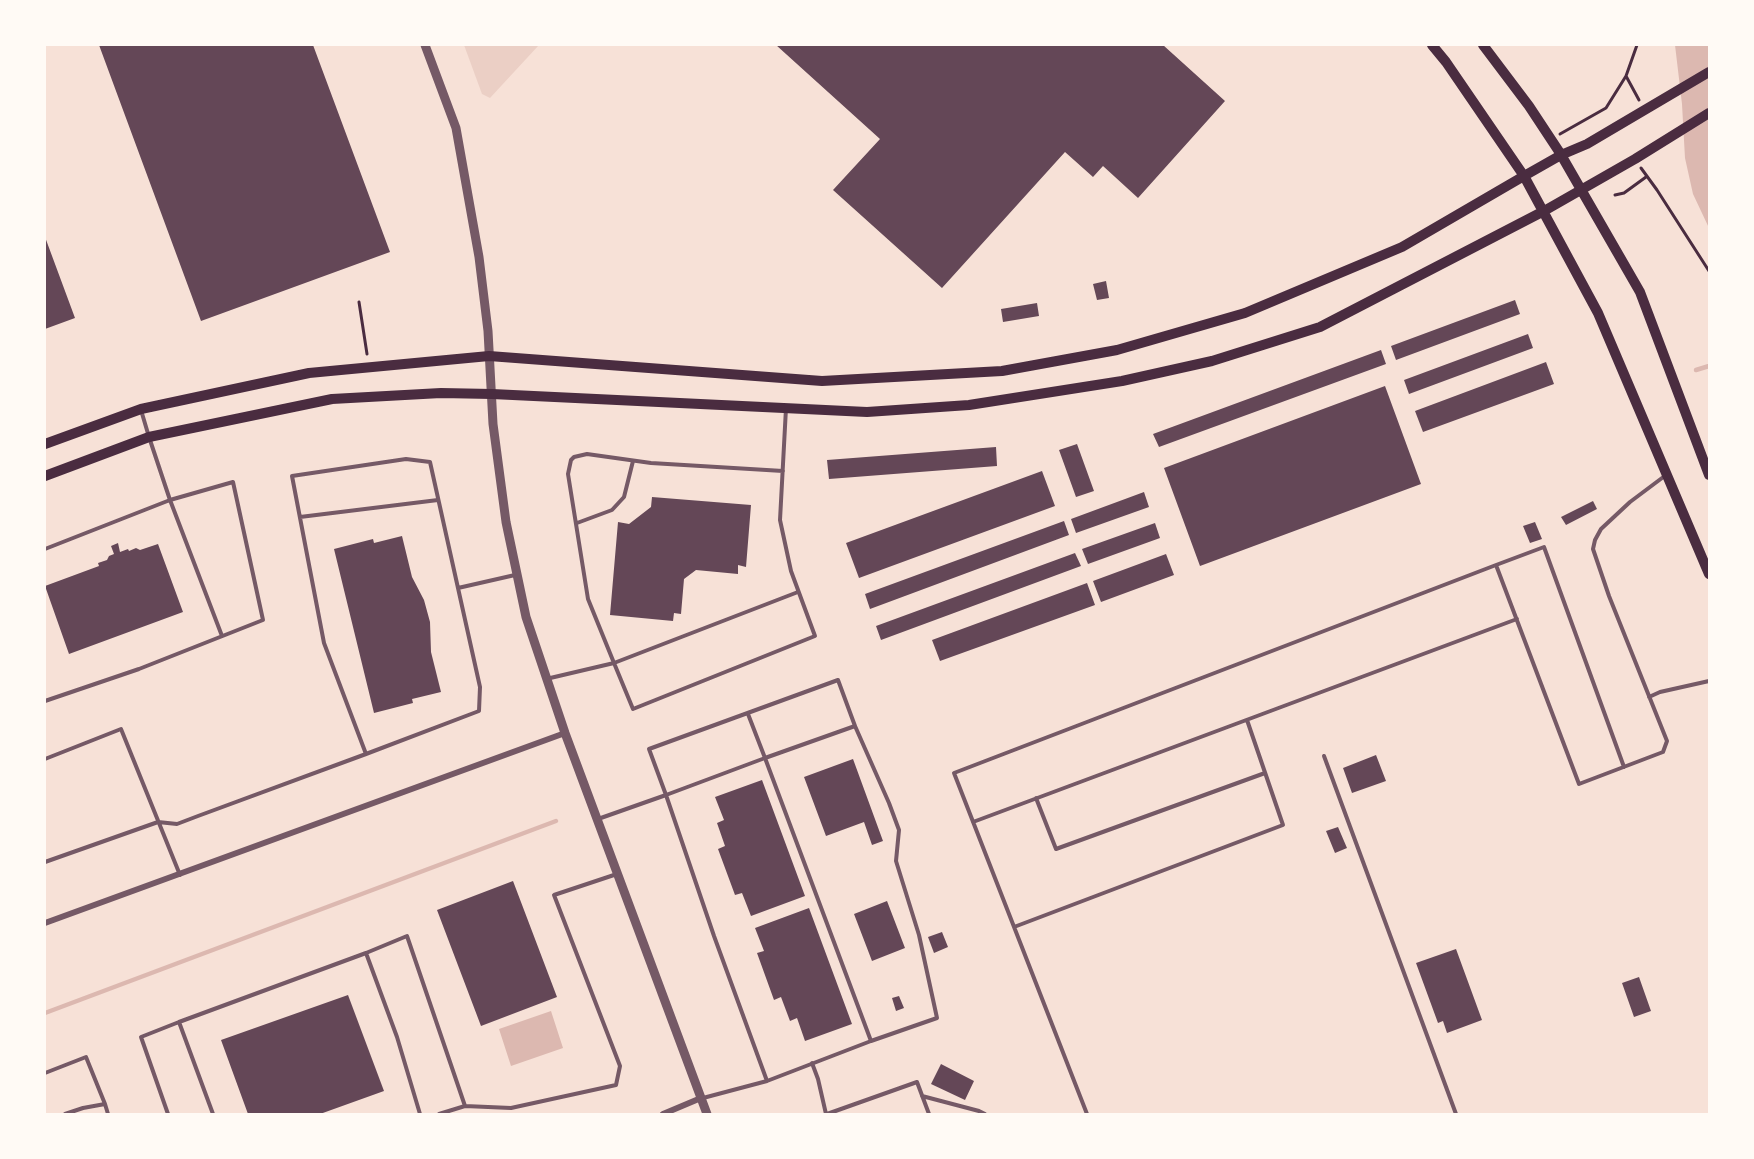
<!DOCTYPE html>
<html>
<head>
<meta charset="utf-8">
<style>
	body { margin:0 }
	#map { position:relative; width:1754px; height:1159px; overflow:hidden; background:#f7e1d7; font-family:"PT Sans",sans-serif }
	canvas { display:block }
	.frame { position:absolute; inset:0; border:46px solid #fffaf5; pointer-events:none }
</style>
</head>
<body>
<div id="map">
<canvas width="1754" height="1159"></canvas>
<div class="frame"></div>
</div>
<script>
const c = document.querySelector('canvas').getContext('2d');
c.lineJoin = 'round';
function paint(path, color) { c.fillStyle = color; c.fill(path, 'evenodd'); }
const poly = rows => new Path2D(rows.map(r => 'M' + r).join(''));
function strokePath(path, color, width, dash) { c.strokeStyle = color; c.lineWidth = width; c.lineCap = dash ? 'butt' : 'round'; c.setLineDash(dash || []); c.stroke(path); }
const green = poly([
	[464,45,539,45,490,98,482,94]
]);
const water = poly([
	[1675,45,1709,45,1709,228,1693,194,1685,158,1682,104],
	[551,1011,563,1048,511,1066,499,1029]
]);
const stream = poly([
	[1696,370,1709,366],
	[45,1013,556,821]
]);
const building = poly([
	[99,45,313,45,390,252,201,321],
	[776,45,1163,45,1225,101,1138,198,1103,166,1093,177,1065,152,942,288,833,190,880,139],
	[45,237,75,318,45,329],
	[1106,281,1109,298,1097,300,1093,284],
	[1515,300,1520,314,1396,360,1391,346],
	[1037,303,1039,316,1003,322,1001,309],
	[1528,334,1533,348,1409,394,1404,380],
	[1381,350,1386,364,1159,447,1153,434],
	[1546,362,1554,384,1423,432,1415,411],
	[1385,386,1421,484,1200,566,1164,468],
	[1077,444,1094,491,1076,497,1059,450],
	[996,447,997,466,829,479,827,460],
	[1042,471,1055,506,859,578,846,543],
	[1144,492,1149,507,1076,533,1071,519],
	[652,497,751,505,746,567,738,565,738,574,696,570,684,579,681,614,674,613,673,621,610,615,618,522,629,524,651,507],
	[1593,501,1597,509,1566,525,1561,517],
	[1064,521,1069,535,870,609,865,594],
	[1535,522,1542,539,1530,543,1523,526],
	[1155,523,1160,538,1088,564,1082,549],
	[402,536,412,577,424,600,430,622,431,652,441,692,412,699,413,703,374,713,334,549,373,539,374,543],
	[118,543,120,552,128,549,129,551,136,548,140,550,158,544,183,612,69,654,45,586,99,566,98,563,107,560,109,556,114,554,111,546],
	[1075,553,1081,566,881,640,876,626],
	[1166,554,1174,575,1101,602,1093,581],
	[1087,583,1095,605,940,661,932,640],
	[1376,755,1386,781,1352,793,1343,768],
	[853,759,883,841,872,845,864,822,826,836,804,777],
	[762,780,805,896,751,916,742,893,735,895,718,849,725,846,717,823,724,820,715,797],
	[1338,827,1347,848,1335,853,1326,831],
	[513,881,557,997,481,1026,437,910],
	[887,901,905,948,872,961,854,914],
	[809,908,852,1024,805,1041,797,1018,790,1021,781,997,774,1000,757,953,764,951,755,928],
	[942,932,948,947,934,953,928,937],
	[1456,949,1482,1020,1447,1033,1443,1021,1438,1023,1416,963],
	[1639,977,1651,1011,1634,1017,1622,983],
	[348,995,384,1091,320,1114,248,1114,221,1040],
	[899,996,904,1008,896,1011,892,998],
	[941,1064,974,1081,965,1100,931,1084]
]);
const path = poly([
	[1626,76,1639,100],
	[1560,134,1606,108,1626,76,1637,45],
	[1641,168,1657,190,1709,271],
	[1615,195,1624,193,1646,177],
	[359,302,367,354]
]);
const service = poly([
	[783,471,651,463,587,454,574,457,571,460,568,474,588,599,614,663,798,592],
	[300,517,438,500],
	[577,523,612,510,624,497,633,461],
	[45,549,170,500,222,636],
	[1496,565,1544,547,1624,767],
	[458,588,515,575],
	[546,679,614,663,633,709,815,636,791,571,780,520,786,408],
	[1649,697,1660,692,1709,681],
	[45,701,139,669,263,620,233,482,170,500,149,437,141,410],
	[748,714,765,758,855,726,838,680,649,749,666,795,765,758,871,1041,767,1081],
	[855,726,889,803,899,830,896,861,919,935,937,1018,871,1041],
	[1324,756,1456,1114],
	[45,759,121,729,180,875],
	[1036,798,1056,849,1265,773],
	[598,819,666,795,714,936,767,1081,703,1098],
	[973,822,1517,619],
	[45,862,158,822,177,824,198,816,366,754,479,711,480,687,430,462,406,459,292,476,324,643,366,754],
	[1014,927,1283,825,1247,720],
	[366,953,397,1037,420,1114],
	[179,1022,366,953,407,936,465,1106],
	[812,1063,818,1079,826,1114],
	[45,1073,86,1057,105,1104],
	[922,1096,979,1111,985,1114],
	[65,1114,83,1108,105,1104,108,1114],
	[168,1114,141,1037,179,1022,213,1114],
	[439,1114,465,1106,511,1108,616,1085,620,1066,554,895,617,874],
	[827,1114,917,1082,929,1114],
	[1087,1114,954,773,1496,565,1579,784,1663,752,1667,741,1609,596,1593,549,1595,540,1601,529,1630,502,1666,475]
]);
const minor = poly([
	[45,923,565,733],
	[663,1114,701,1098]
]);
const tertiary = poly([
	[425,45,456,128,479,257,488,331,493,424,506,522,526,617,565,733,707,1114]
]);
const secondary = poly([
	[1432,45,1446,62,1524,176,1598,313,1709,574],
	[1483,45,1529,106,1560,153,1640,292,1709,475],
	[45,444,141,409,309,373,489,356,822,381,1002,371,1117,350,1245,313,1402,247,1524,176,1561,155,1587,144,1709,72],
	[45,476,149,437,332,399,441,393,492,394,867,412,969,405,1122,381,1212,361,1320,327,1544,211,1635,159,1709,113]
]);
paint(green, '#ebcfc5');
paint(water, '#dcb8b0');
strokePath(stream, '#dcb8b0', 4.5);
paint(building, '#644757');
strokePath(path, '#4a2c40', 3);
strokePath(service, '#755966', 4);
strokePath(minor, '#755966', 6);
strokePath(tertiary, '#755966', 9);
strokePath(secondary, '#4a2c40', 10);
</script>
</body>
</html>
